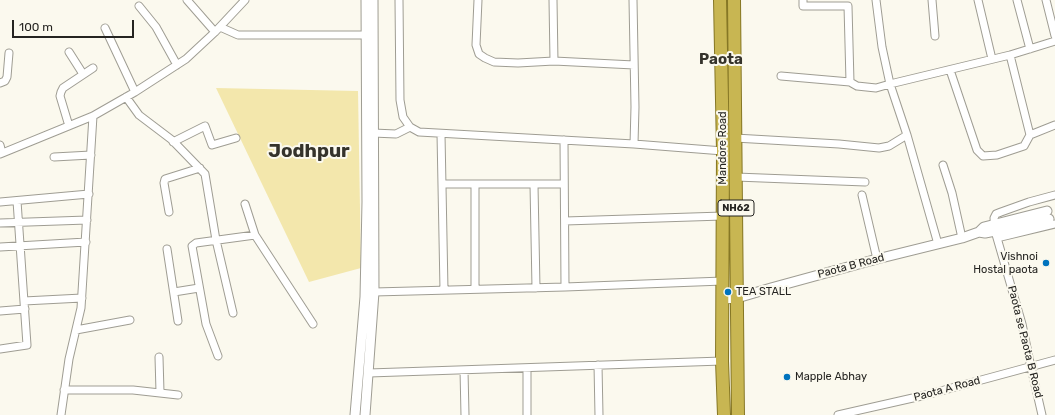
<!DOCTYPE html>
<html>
<head>
<meta charset="utf-8">
<style>
	body { margin:0 }
	#map { position:relative; width:1055px; height:415px; overflow:hidden; background:#fbf9ee; font-family:Rubik,sans-serif }
	canvas { display:block }
	.scale { position:absolute; left:12px; top:20px; width:122px; height:18px; box-sizing:border-box; border:2px solid #252421; border-top:0; padding-left:5px; font-size:12px; line-height:14px; white-space:nowrap; color:#252421; -webkit-text-stroke:3px #fbf9ee; paint-order:stroke }
</style>
</head>
<body>
<div id="map">
<canvas width="1055" height="415"></canvas>
<div class="scale">100 m</div>
</div>
<script>
const c = document.querySelector('canvas').getContext('2d');
c.lineJoin = 'round';
function paint(path, color) { c.fillStyle = color; c.fill(path, 'evenodd'); }
const poly = rows => new Path2D(rows.map(r => 'M' + r).join(''));
function strokePath(path, color, width, dash) { c.strokeStyle = color; c.lineWidth = width; c.lineCap = dash ? 'butt' : 'round'; c.setLineDash(dash || []); c.stroke(path); }
function write(font, color, halo, rows, align = 'center') {
  c.font = font + ' Rubik,sans-serif'; c.lineWidth = 4; c.setLineDash([]); c.textBaseline = 'middle'; c.strokeStyle = halo; c.fillStyle = color; for (const [text, x, y, turn = 0] of rows) {
    c.save(); c.translate(x, y); c.rotate((+turn || 0) * Math.PI / 180); c.textAlign = isNaN(turn) ? turn : align; if (halo) c.strokeText(text, 0, 0); c.fillText(text, 0, 0); c.restore();
  }
}
const green = poly([
	[216,88,358,91,361,268,309,282]
]);
const minor = poly([
	[187,0,215,32],
	[399,0,400,100,403,117,410,127,419,132,634,144],
	[478,0,476,45,479,54,485,58,494,62,518,63,554,61,634,65],
	[553,0,554,61],
	[633,0,635,107,634,144,723,151],
	[876,0,882,47,890,84,1010,55,1055,41],
	[932,0,935,36],
	[978,0,992,59],
	[1017,0,1030,49],
	[1046,0,1055,36],
	[139,6,156,27,177,65],
	[220,27,238,35,366,35],
	[105,28,135,92],
	[69,52,83,74],
	[1010,55,1030,135],
	[950,70,977,150,983,156,997,155,1024,146,1030,135,1055,125],
	[781,76,850,82],
	[0,83,5,81,7,77,9,53],
	[126,97,139,115,172,140,205,174,216,240,233,313],
	[69,126,60,96,61,92,63,88,93,68],
	[373,133,396,134,410,127],
	[441,134,444,290],
	[907,135,938,244],
	[735,138,839,144,879,148,889,146,907,135,890,84,876,88,857,86,850,82,848,6,803,6,803,0],
	[564,140,565,287,723,281],
	[173,142,205,126,212,145,236,138],
	[0,145,2,153],
	[0,154,93,116,135,92,186,59,215,32,245,0],
	[54,157,91,155],
	[943,165,952,193,962,238],
	[736,177,865,182],
	[442,184,564,184],
	[475,184,475,289],
	[534,185,536,288],
	[862,195,877,259],
	[0,202,89,194],
	[169,212,164,183,165,179,200,168],
	[565,221,723,216],
	[0,223,87,220],
	[255,235,313,324],
	[997,238,1055,224],
	[0,247,86,242],
	[167,249,178,321],
	[174,292,199,288],
	[374,292,565,287],
	[24,301,82,298],
	[0,311,25,309],
	[76,330,130,320],
	[0,349,27,345,17,201],
	[218,356,206,324,192,246,196,243,255,235,245,204],
	[159,357,160,392],
	[598,365,599,415],
	[527,368,527,415],
	[464,370,465,415],
	[369,373,722,361],
	[64,390,133,390,178,395],
	[61,415,69,359,81,308,93,116],
	[838,415,926,395,1055,360],
	[1042,415,1031,367,1022,324,995,231,994,218,996,214,1001,212,1029,202,1055,195]
]);
const tertiary = poly([
	[979,232,985,233,995,231,1049,219],
	[723,299,737,298,771,288,877,259,962,238,979,232,984,227,1047,211],
	[355,415,365,297,367,202,366,0],
	[365,415,374,292,373,0]
]);
const trunk = poly([
	[720,0,723,151,722,361,724,415],
	[734,0,738,415]
]);
const markers = [
	[1046,263,4,"#0073bd"],
	[728,292,4,"#0073bd"],
	[787,377,4,"#0073bd"]
];
const shields = [
	[736,208,36]
];
const shieldNames = [
	["NH62",736,208]
];
const streetNames = [
	["Mandore Road",723,148,-90],
	["Paota B Road",851,266,-15],
	["Paota se Paota B Road",1025,342,76],
	["Paota A Road",947,389,-15]
];
const poiNames = [
	["Vishnoi",1038,257,"right"],
	["Hostal paota",1038,270,"right"],
	["TEA STALL",736,292],
	["Mapple Abhay",795,377]
];
const districtNames = [
	["Paota",721,60]
];
const townNames = [
	["Jodhpur",309,152]
];
paint(green, '#f3e7ac');
strokePath(minor, '#9f9d93', 9);
strokePath(tertiary, '#9f9d93', 11);
strokePath(trunk, '#867725', 14);
strokePath(minor, '#fff', 7);
strokePath(tertiary, '#fff', 9);
strokePath(trunk, '#c8b652', 12);
for (const [x, y, r, color] of markers) { const dot = new Path2D(); dot.arc(x, y, r, 0, 2 * Math.PI); c.fillStyle = color; c.fill(dot); strokePath(dot, '#fbf9ee', 1.5); }
for (const [x, y, w] of shields) { const box = new Path2D(); box.roundRect(x - w / 2, y - 8, w, 16, 3); c.fillStyle = '#fbf9ee'; c.fill(box); strokePath(box, '#252421', 1); }
write('bold 10px', '#252421', null, shieldNames);
write('11px', '#252421', '#fbf9ee', streetNames);
write('11px', '#252421', '#fbf9ee', poiNames, 'left');
write('bold 15px', '#35332b', '#fbf9ee', districtNames);
write('bold 19px', '#35332b', '#fbf9ee', townNames);
</script>
</body>
</html>
